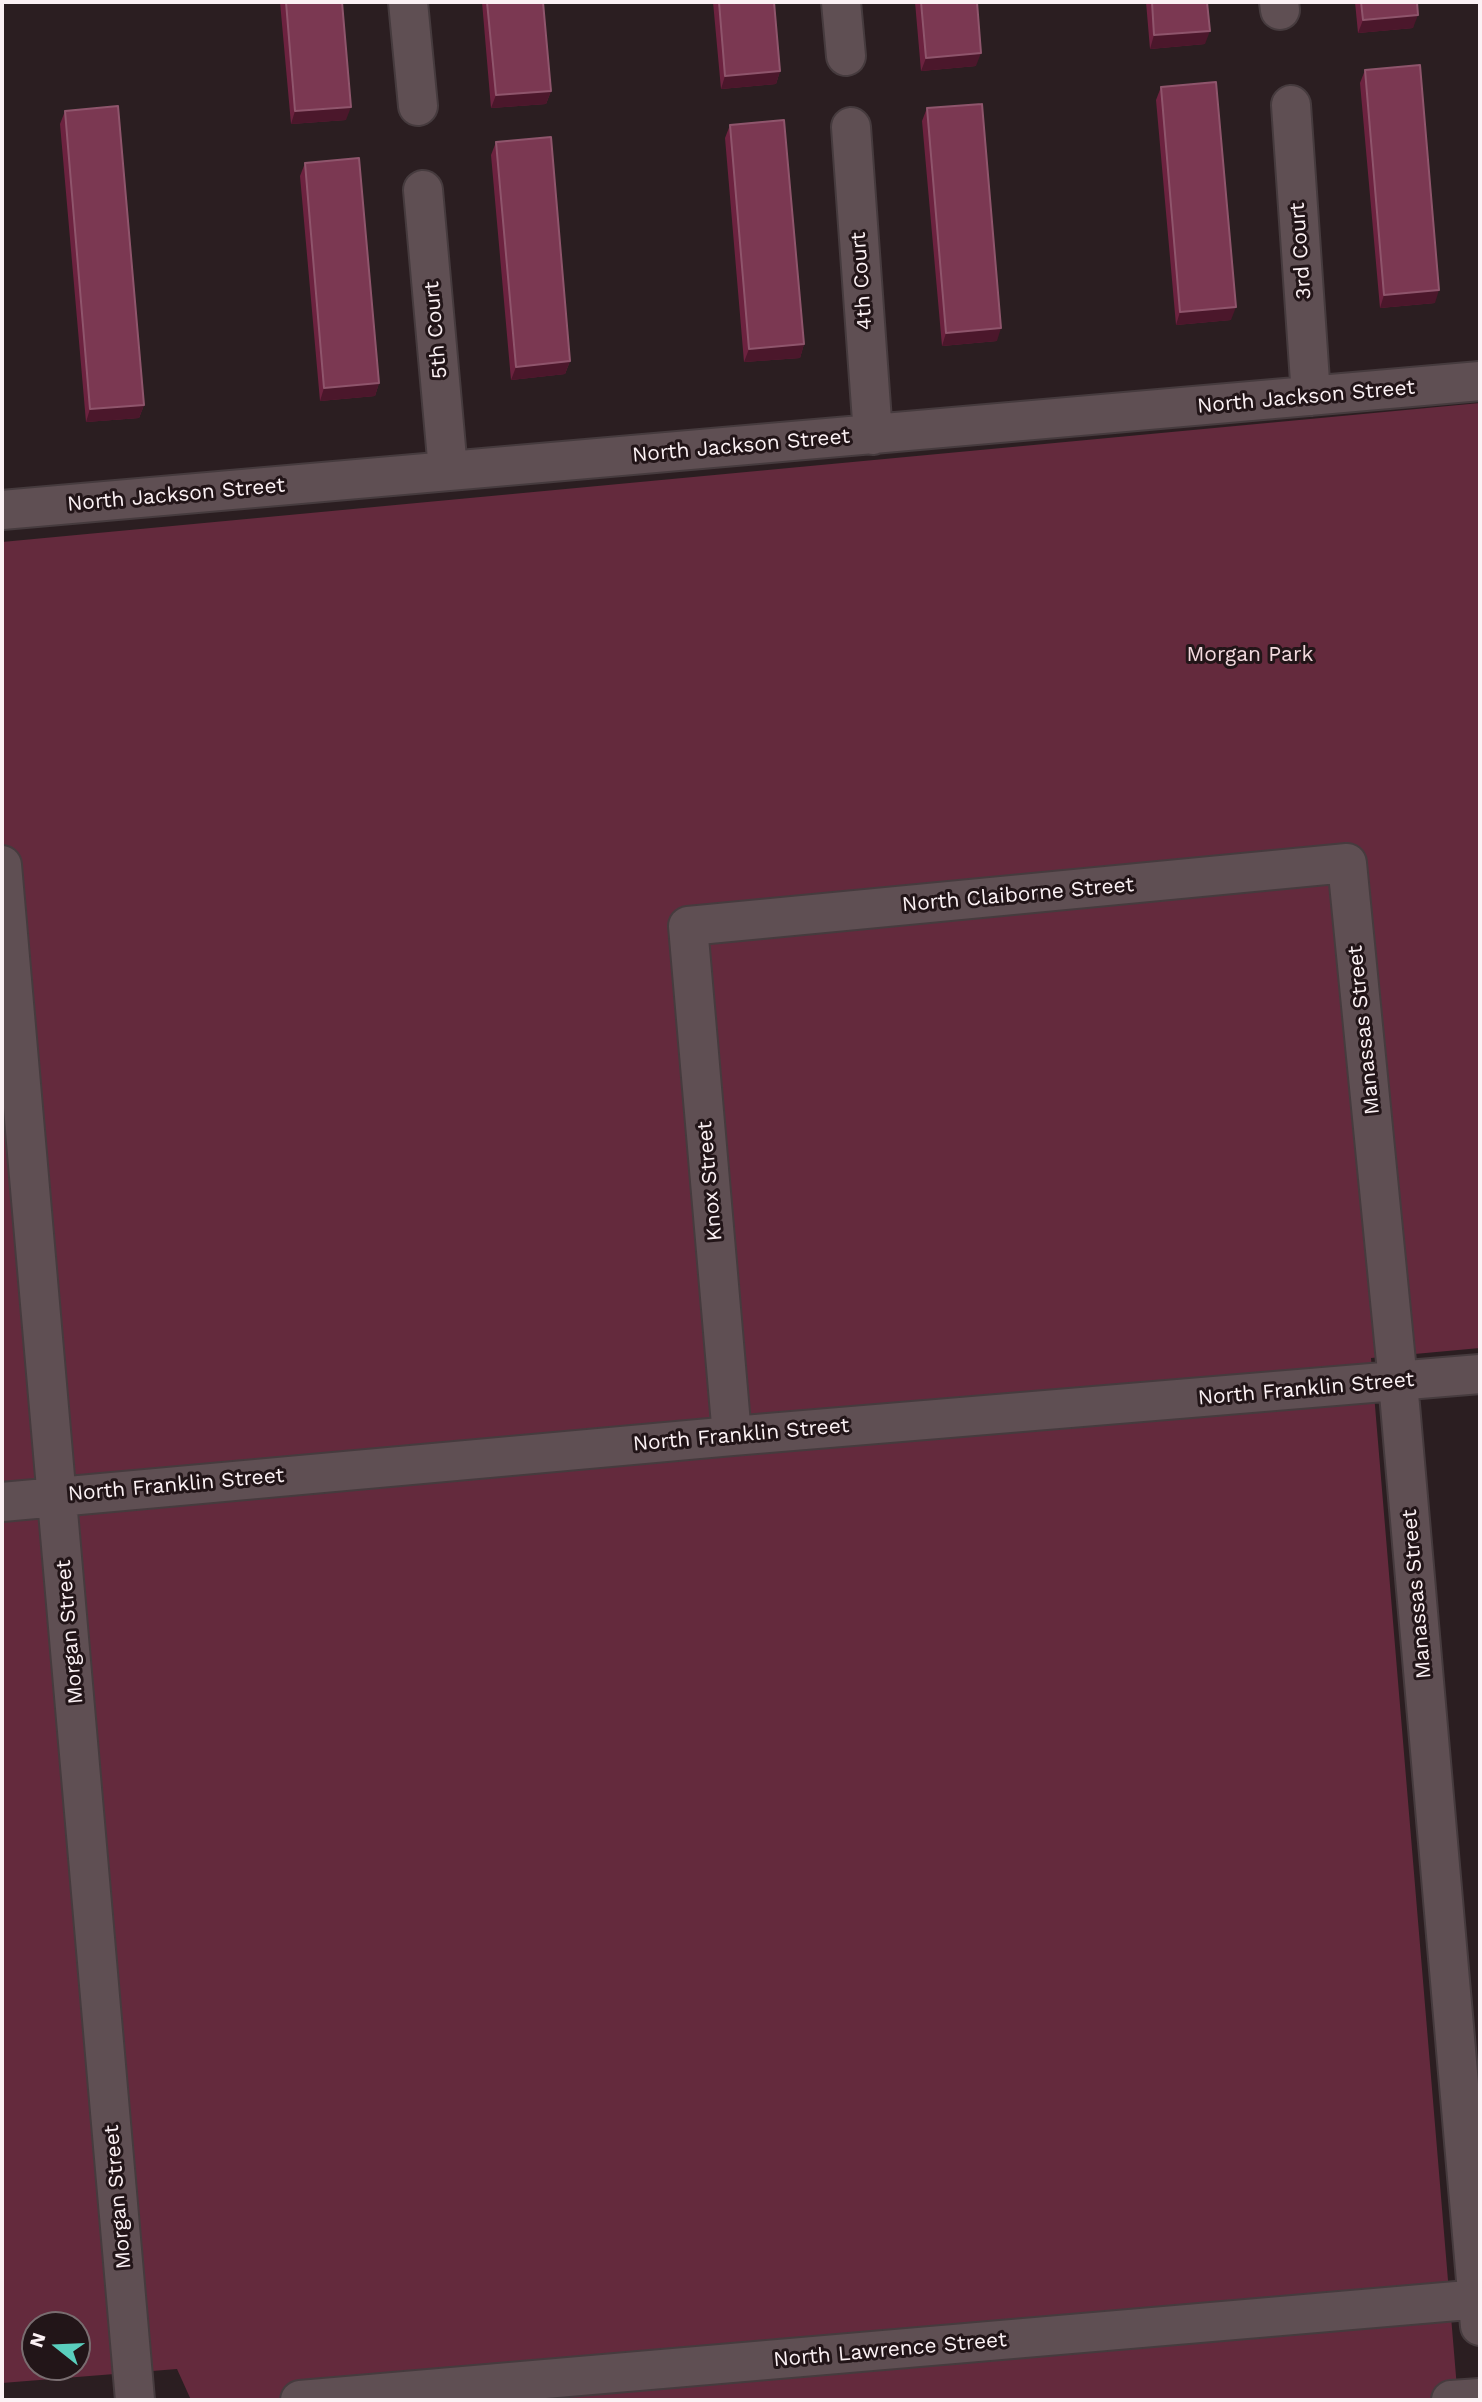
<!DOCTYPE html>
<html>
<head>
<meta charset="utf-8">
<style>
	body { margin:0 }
	#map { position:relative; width:1482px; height:2402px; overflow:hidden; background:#2b1e21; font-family:"Work Sans",sans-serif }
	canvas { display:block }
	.frame { position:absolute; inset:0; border:4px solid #fbf1f4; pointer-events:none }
	.north { position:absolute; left:21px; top:2311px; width:70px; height:70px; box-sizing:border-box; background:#221518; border:2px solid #796d70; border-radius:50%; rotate:288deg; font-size:19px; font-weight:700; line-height:28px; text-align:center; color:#fbf1f4 }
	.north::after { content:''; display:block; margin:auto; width:24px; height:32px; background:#5acebd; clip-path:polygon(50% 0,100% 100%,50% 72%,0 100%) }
</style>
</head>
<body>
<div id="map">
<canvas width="1482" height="2402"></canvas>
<div class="frame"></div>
<div class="north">N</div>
</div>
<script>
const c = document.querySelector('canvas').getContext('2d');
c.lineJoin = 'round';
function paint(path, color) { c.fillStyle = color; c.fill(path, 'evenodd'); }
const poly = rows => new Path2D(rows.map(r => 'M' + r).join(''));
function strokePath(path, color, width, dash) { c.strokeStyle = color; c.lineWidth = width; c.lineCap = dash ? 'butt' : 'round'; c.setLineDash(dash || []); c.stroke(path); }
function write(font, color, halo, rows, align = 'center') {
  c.font = font + ' "Work Sans",sans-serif'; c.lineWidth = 6; c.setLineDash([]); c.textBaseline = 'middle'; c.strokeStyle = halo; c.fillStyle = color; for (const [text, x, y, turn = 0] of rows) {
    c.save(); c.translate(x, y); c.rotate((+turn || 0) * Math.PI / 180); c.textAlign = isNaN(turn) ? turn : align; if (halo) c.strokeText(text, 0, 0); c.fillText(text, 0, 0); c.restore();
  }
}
const green = poly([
	[1480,403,1480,1348,1371,1358,1458,2400,191,2400,177,2369,2,2383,2,542],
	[35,2325,77,2325,77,2367,35,2367]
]);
const minor = poly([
	[408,2,418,106],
	[841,2,846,56],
	[1279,2,1280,10],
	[1291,105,1311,396],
	[851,127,873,435],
	[423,190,448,470],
	[2,510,1480,381],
	[2,865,135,2400],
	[732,1436,688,926,1347,863,1398,1382,1480,2326],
	[2,1502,732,1436,1480,1374],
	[300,2400,1480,2299],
	[1451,2400,1480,2398]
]);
const wall = poly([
	[280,2,342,2,346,120,291,124],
	[482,2,543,2,551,91,546,104,491,108],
	[713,2,774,2,780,71,776,84,721,89],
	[915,2,977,2,976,66,921,71],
	[1146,2,1207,2,1205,44,1150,49],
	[1355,2,1417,2,1413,28,1358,33],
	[1365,70,1435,303,1380,308,1360,83],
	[1161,87,1231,320,1176,325,1156,100],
	[927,108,997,341,942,346,922,121],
	[65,111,144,405,139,418,86,422,60,124],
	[730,125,804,344,800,358,744,362,725,138],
	[496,142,570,361,565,374,511,380,491,155],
	[305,163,379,383,375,396,320,401,300,176]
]);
const shadedWall = poly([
	[1418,15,1413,28,1358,33,1363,20],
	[1210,31,1205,44,1150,49,1154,35],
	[981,53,976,66,921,71,926,58],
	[780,71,776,84,721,89,725,76],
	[551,91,546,104,491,108,496,95],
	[351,107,346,120,291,124,295,111],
	[1439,290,1435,303,1380,308,1384,295],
	[1236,307,1231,320,1176,325,1180,312],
	[1001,328,997,341,942,346,946,333],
	[804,344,800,358,744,362,749,349],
	[570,361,565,374,511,380,516,367],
	[379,383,375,396,320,401,324,388],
	[144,405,139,418,86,422,90,409]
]);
const building = poly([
	[286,2,342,2,351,107,295,111,286,2],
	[487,2,543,2,551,91,496,95,487,2],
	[719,2,774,2,780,71,725,76,719,2],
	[921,2,977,2,981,53,926,58,921,2],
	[1152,2,1207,2,1210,31,1154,35,1152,2],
	[1361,2,1417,2,1418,15,1363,20,1361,2],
	[1420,65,1439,290,1384,295,1365,70,1420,65],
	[1216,82,1236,307,1180,312,1161,87,1216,82],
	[982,104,1001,328,946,333,927,108,982,104],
	[118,106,144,405,90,409,65,111,118,106],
	[784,120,804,344,749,349,730,125,784,120],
	[551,137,570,361,516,367,496,142,551,137],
	[359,158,379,383,324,388,305,163,359,158]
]);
const streetNames = [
	["3rd Court",1301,251,-94],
	["4th Court",862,281,-94],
	["5th Court",436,330,-95],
	["North Jackson Street",1306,397,-5],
	["North Jackson Street",741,446,-5],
	["North Jackson Street",176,495,-5],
	["North Claiborne Street",1018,895,-5],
	["Manassas Street",1364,1030,-96],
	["Knox Street",710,1181,-95],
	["North Franklin Street",1306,1389,-5],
	["North Franklin Street",741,1435,-5],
	["North Franklin Street",176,1485,-5],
	["Manassas Street",1417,1594,-95],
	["Morgan Street",70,1632,-95],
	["Morgan Street",118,2197,-95],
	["North Lawrence Street",890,2350,-5]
];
const parkNames = [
	["Morgan Park",1250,655]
];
paint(green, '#642a3d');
strokePath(minor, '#463b3e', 42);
strokePath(minor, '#5f4f53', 38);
paint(wall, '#6c223f');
paint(shadedWall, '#4b172b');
paint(building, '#7b3852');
strokePath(building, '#8f556c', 2);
write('21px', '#fbf1f4', '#221518', streetNames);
write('21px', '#f2d9de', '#221518', parkNames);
</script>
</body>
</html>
